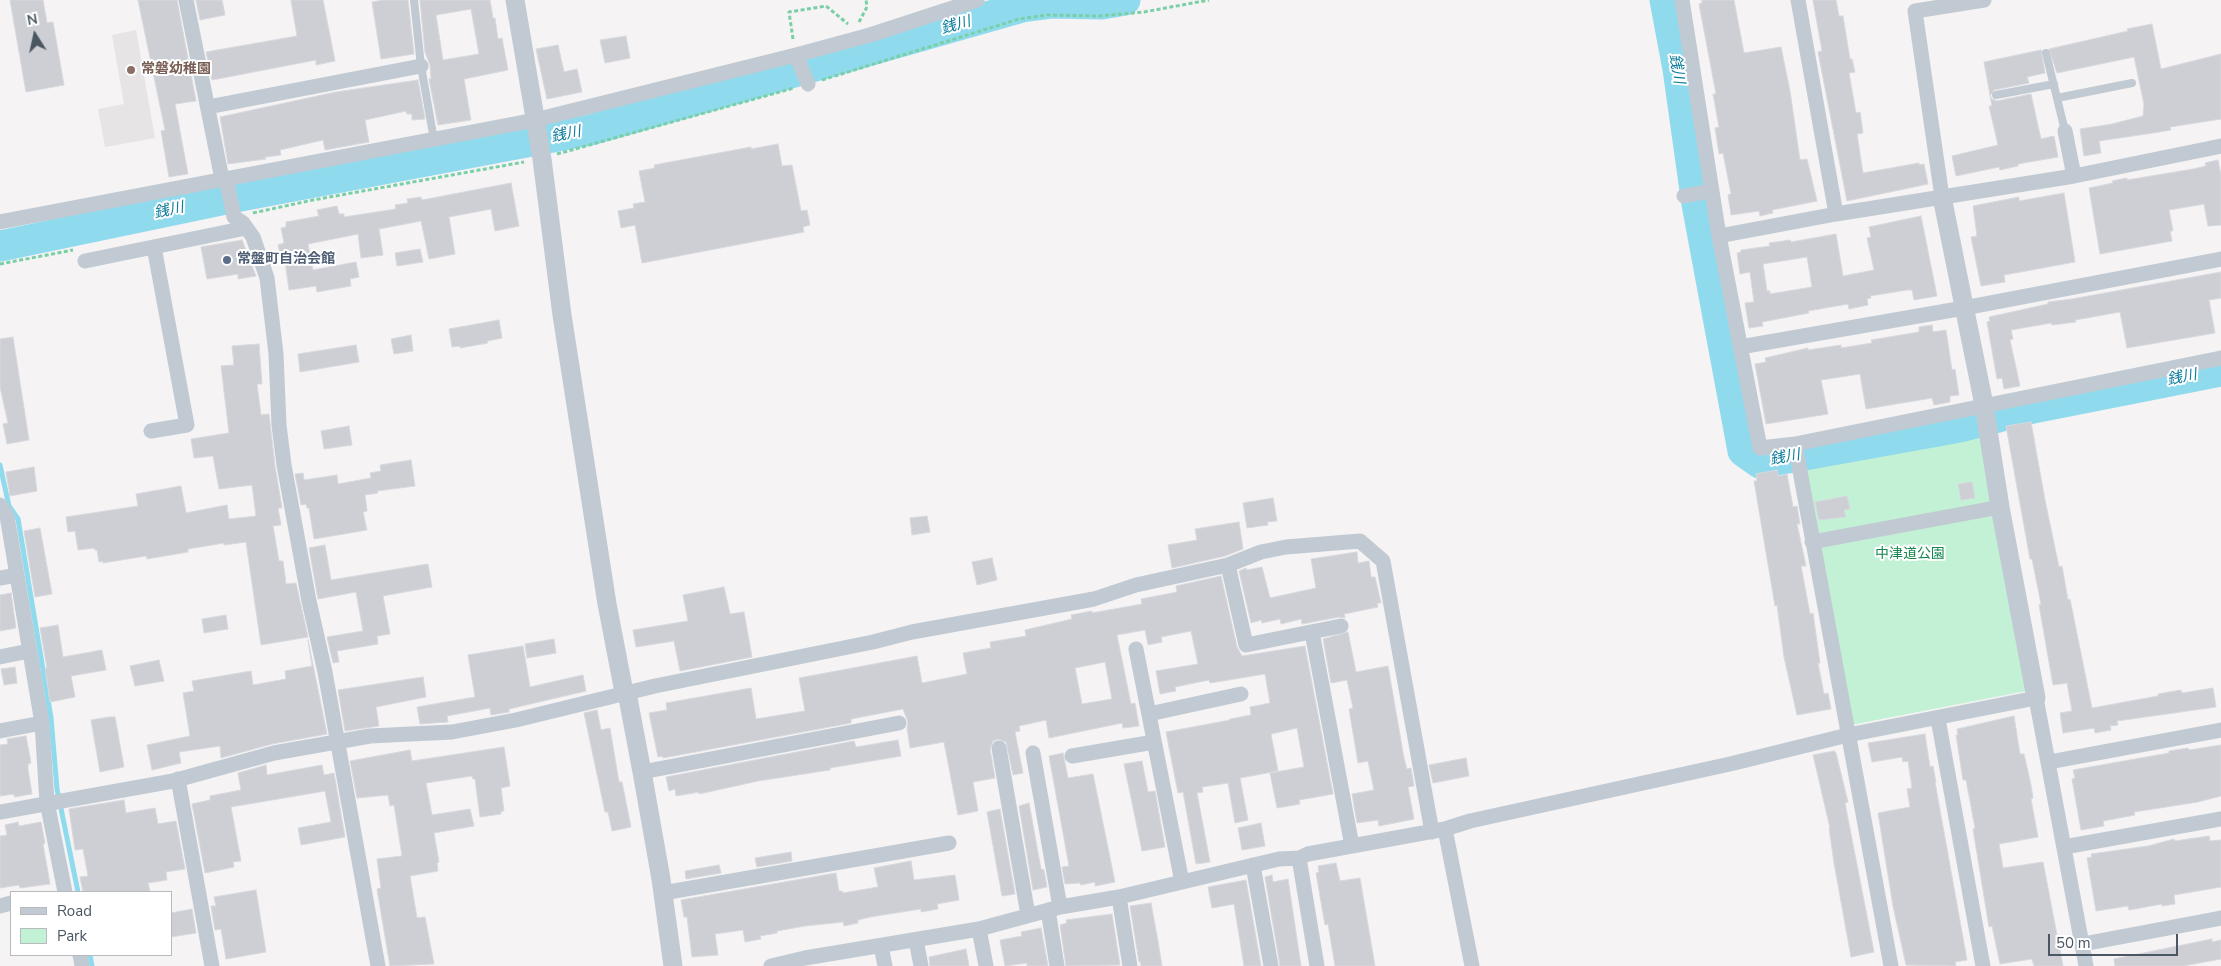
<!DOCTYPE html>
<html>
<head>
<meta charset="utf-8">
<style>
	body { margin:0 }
	#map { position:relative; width:2221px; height:966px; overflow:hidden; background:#f5f3f3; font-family:"Nunito Sans",sans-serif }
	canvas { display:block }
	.legend { position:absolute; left:10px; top:891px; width:162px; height:65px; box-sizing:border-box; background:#fff; border:1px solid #b7bbc0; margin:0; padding:6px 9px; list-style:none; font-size:15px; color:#4a5661 }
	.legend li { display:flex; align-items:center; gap:10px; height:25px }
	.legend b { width:25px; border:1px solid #b7bbc0 }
	.north { position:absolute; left:10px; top:10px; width:50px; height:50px; -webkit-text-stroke:4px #fff; paint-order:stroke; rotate:350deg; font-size:14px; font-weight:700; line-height:20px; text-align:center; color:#4a5661 }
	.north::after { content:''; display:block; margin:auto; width:18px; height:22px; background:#4a5661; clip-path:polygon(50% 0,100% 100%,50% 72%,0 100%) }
	.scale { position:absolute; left:2048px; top:934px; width:130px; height:22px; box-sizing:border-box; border:2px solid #4a5661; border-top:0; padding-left:6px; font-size:15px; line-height:18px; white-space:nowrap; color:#4a5661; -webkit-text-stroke:4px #fff; paint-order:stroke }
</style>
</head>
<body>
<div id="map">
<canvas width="2221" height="966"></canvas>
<ul class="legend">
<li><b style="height:6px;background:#c1cad2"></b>Road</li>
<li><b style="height:14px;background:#c3f1d5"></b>Park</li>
</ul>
<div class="north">N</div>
<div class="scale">50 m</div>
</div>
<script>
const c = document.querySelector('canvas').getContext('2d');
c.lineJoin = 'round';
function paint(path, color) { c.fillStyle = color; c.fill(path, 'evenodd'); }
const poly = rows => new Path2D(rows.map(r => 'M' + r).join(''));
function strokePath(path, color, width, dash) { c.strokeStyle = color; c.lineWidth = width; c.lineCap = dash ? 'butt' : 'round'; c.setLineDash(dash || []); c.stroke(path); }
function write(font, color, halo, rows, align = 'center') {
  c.font = font + ' "Nunito Sans","Noto Sans JP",sans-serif'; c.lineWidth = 4; c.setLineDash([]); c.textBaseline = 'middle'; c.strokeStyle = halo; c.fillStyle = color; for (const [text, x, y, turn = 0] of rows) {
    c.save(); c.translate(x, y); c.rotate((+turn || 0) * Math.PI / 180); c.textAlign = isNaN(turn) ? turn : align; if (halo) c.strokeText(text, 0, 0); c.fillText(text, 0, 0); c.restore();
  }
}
const education = poly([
	[136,30,155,138,105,147,98,109,124,104,112,35]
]);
const green = poly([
	[1979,429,2026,691,1851,725,1802,463]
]);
const stream = poly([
	[0,465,9,506,18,519,51,718,57,789,78,892],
	[90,955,92,966]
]);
const river = poly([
	[1665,0,1678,69,1697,204,1743,451,1760,463,1960,427,2033,408,2221,371],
	[0,246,235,197,590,130,1022,7,1053,3,1102,4,1125,0]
]);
const building = poly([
	[10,0,43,0,47,23,53,22,64,85,26,92,10,0],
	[138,0,177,0,196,101,175,104,188,174,169,177,161,131,165,130,138,0],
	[196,0,222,0,225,15,200,20,196,0],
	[291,0,323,0,335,61,316,65,316,60,212,80,206,52,297,36,291,0],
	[384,0,408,0,414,54,381,59,372,2,384,0],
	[420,0,490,0,493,18,495,18,498,39,502,38,508,70,464,79,471,120,438,125,429,79,431,79,430,65,425,52,420,0],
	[471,9,479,54,443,60,436,15,471,9],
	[1702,0,1734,0,1744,53,1781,47,1790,91,1800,160,1807,159,1817,201,1772,210,1773,213,1760,216,1759,211,1731,215,1728,195,1731,194,1723,153,1719,154,1715,128,1719,127,1713,94,1716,94,1699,4,1702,3,1702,0],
	[1813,0,1836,0,1839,16,1843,16,1850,59,1852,59,1855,72,1849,73,1856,113,1860,112,1863,133,1857,134,1863,173,1919,163,1919,165,1924,164,1928,184,1847,201,1818,52,1822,51,1813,0],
	[2152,24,2161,69,2221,54,2221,119,2170,127,2171,130,2153,133,2099,141,2101,153,2084,156,2080,129,2112,124,2143,116,2144,104,2134,57,2057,73,2049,49,2128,31,2127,29,2152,24],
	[626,36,630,58,605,63,600,40,626,36],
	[558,45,564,72,577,69,582,92,547,99,536,49,558,45],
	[2041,50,2045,73,2027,77,2029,83,1994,90,1990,96,1992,99,1997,101,2031,94,2041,139,2054,136,2058,157,2018,164,2018,166,2000,170,1999,167,1956,176,1952,156,1998,145,1989,106,1992,106,1984,62,2041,50],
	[418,80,425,119,412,120,412,114,407,114,406,111,365,120,369,142,325,150,323,140,280,150,281,155,265,157,266,159,228,164,220,117,336,92,418,80],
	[778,144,782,166,792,165,801,211,807,210,810,225,803,227,804,232,642,263,635,225,621,228,618,211,634,208,633,204,645,202,639,171,655,168,654,165,751,147,751,149,778,144],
	[2218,160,2221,175,2221,225,2208,226,2204,204,2169,210,2173,231,2170,231,2172,241,2100,254,2089,188,2113,183,2112,181,2127,178,2127,180,2193,169,2206,166,2205,163,2218,160],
	[511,183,519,226,495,231,491,209,449,217,455,254,429,259,421,221,379,229,383,255,361,258,358,234,308,244,313,270,356,262,359,277,350,279,351,286,317,292,316,286,289,290,285,261,282,262,278,245,284,243,281,228,286,227,286,222,319,216,317,210,337,206,339,214,344,214,344,217,396,209,395,205,408,203,407,199,421,197,422,200,511,183],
	[2064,193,2075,262,2004,275,2005,282,1981,286,1971,237,1977,236,1973,206,2019,197,2019,201,2064,193],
	[1921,216,1937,296,1914,300,1912,290,1907,290,1870,296,1871,298,1867,299,1868,305,1849,309,1848,304,1808,311,1809,313,1762,322,1763,326,1749,328,1745,303,1754,302,1750,272,1740,274,1737,253,1741,252,1741,250,1770,246,1769,243,1790,240,1791,242,1836,234,1843,276,1874,270,1867,238,1871,237,1869,227,1921,216],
	[1807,257,1812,287,1770,294,1770,291,1767,291,1763,264,1807,257],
	[242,240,256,276,238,279,238,274,207,279,201,247,242,240],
	[420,249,423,262,397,266,395,253,420,249],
	[2221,272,2221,298,2209,300,2215,333,2127,348,2120,312,2075,320,2076,322,2052,325,2051,323,2011,330,2013,339,2010,340,2020,386,2004,389,2002,378,1997,379,1987,322,1990,321,1989,317,2048,304,2048,302,2072,299,2221,272],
	[499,320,502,338,487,341,488,343,460,348,460,346,452,347,449,329,499,320],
	[1932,325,1933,332,1946,330,1952,370,1955,369,1959,395,1950,396,1950,402,1934,405,1932,398,1866,409,1860,374,1821,380,1828,414,1766,424,1755,364,1766,362,1765,358,1808,348,1808,350,1841,345,1841,348,1872,343,1871,340,1919,332,1919,327,1932,325],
	[411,335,413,351,394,354,391,339,411,335],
	[13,337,29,440,7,444,3,424,8,423,0,387,0,339,13,337],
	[259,344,262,384,257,384,261,415,269,414,275,466,282,508,278,508,281,525,273,526,279,561,283,561,286,584,296,583,308,637,261,645,246,542,224,545,224,543,188,549,188,552,147,559,146,556,103,563,103,561,99,562,97,550,95,550,94,548,78,550,75,531,68,532,66,517,138,506,136,494,181,486,186,513,227,505,229,519,256,516,252,485,219,489,213,456,194,458,191,439,229,433,221,366,234,365,232,346,259,344],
	[356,345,359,362,300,372,298,354,356,345],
	[2031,422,2045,500,2059,567,2062,566,2068,600,2070,599,2092,708,2158,696,2158,694,2181,690,2182,693,2213,688,2216,707,2117,721,2118,725,2110,726,2111,730,2095,733,2094,728,2063,733,2060,713,2072,711,2067,683,2053,685,2039,605,2041,604,2032,559,2030,559,2006,426,2031,422],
	[349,426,352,445,324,449,321,431,349,426],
	[411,460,415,486,377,491,378,493,365,495,367,511,363,512,367,530,314,539,309,508,307,508,306,504,301,505,295,474,303,473,304,480,337,475,338,484,371,478,370,473,381,471,380,465,411,460],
	[34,467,37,491,10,496,6,472,34,467],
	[1777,470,1778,476,1787,474,1793,507,1797,506,1800,524,1797,524,1806,566,1801,566,1810,614,1813,613,1820,663,1818,663,1824,694,1828,693,1831,709,1797,715,1784,657,1777,605,1775,606,1754,481,1757,481,1756,474,1777,470],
	[1972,482,1975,498,1961,500,1958,484,1972,482],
	[1847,496,1850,509,1844,510,1846,517,1819,520,1815,502,1847,496],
	[1273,498,1277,521,1267,522,1268,525,1247,528,1243,503,1273,498],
	[927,516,930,532,912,535,910,518,927,516],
	[1239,522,1243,549,1225,556,1172,568,1168,545,1197,540,1195,529,1239,522],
	[40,528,52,594,35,597,24,531,40,528],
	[325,545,331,580,428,564,432,587,383,596,390,634,377,636,378,644,337,651,339,662,333,663,327,637,363,631,356,592,318,599,309,548,325,545],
	[1357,552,1358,563,1369,561,1371,577,1375,577,1381,603,1377,603,1378,607,1344,614,1345,618,1339,617,1302,624,1301,619,1281,624,1280,619,1262,623,1261,620,1251,623,1239,571,1246,568,1247,570,1262,567,1270,598,1316,588,1311,559,1357,552],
	[992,558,997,580,977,585,972,562,992,558],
	[1221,576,1237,647,1242,656,1305,646,1333,794,1299,800,1300,804,1277,808,1270,773,1304,767,1297,728,1271,734,1278,771,1240,778,1248,820,1235,823,1228,783,1202,787,1203,792,1197,793,1210,862,1196,864,1183,792,1178,793,1166,732,1230,720,1230,719,1251,715,1250,707,1270,703,1265,674,1210,683,1209,680,1175,687,1176,691,1160,694,1156,671,1198,664,1191,631,1161,637,1162,642,1148,645,1145,630,1117,635,1131,704,1135,703,1139,726,1123,728,1122,723,1049,738,1046,720,1019,726,1020,731,1015,732,1023,773,1013,775,1006,742,998,739,993,741,990,749,995,778,973,782,978,811,958,815,944,742,910,748,907,728,908,722,903,709,851,719,851,723,663,758,662,756,658,757,649,713,667,710,666,703,751,688,756,719,805,711,799,678,917,656,922,683,967,674,963,653,991,648,990,642,1026,636,1025,630,1072,619,1071,615,1092,611,1092,613,1142,604,1141,599,1177,592,1176,586,1221,576],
	[1105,662,1112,699,1082,704,1075,668,1105,662],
	[724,587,730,614,744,612,752,657,680,671,674,641,636,647,633,630,688,621,683,595,724,587],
	[11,593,16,628,0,631,0,595,11,593],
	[226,615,228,629,204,633,202,619,226,615],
	[58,625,63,657,102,650,106,670,71,676,75,697,50,702,45,668,47,668,40,628,58,625],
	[1348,632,1356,672,1388,666,1404,758,1407,769,1411,768,1414,786,1408,787,1414,819,1379,826,1378,820,1357,823,1352,794,1374,790,1368,761,1358,763,1349,709,1353,708,1347,680,1331,683,1323,639,1348,632],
	[554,639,556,653,527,658,525,644,554,639],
	[308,640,327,734,272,744,221,758,220,746,179,752,181,763,152,770,147,745,190,736,183,693,194,691,192,681,251,671,253,685,286,679,285,671,312,666,308,640],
	[523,646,530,687,583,675,586,691,509,709,509,712,491,715,490,708,447,716,448,722,420,724,417,707,475,697,468,655,523,646],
	[159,660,164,681,135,686,130,666,159,660],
	[15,667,17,683,4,685,1,669,15,667],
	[423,677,426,697,376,707,379,726,345,731,338,690,423,677],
	[597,710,601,730,610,728,619,782,622,782,631,827,612,831,608,812,605,812,584,713,597,710],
	[2014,716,2020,754,2024,754,2031,785,2033,798,2031,799,2038,837,1999,844,2003,868,2043,862,2063,966,2034,966,2032,959,2000,964,1992,926,1989,927,1973,829,1975,828,1966,780,1963,780,1956,735,1958,735,1957,729,2014,716],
	[109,717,115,717,124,767,100,772,91,720,109,717],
	[1925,734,1930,767,1933,766,1936,782,1935,782,1967,960,1955,962,1956,966,1906,965,1893,906,1878,813,1910,807,1907,789,1912,788,1908,761,1903,762,1902,757,1872,762,1868,743,1925,734],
	[26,736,31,763,28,764,28,769,32,794,14,797,14,794,0,796,0,745,8,744,7,739,26,736],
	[898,740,901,756,830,768,830,770,758,781,699,794,699,792,676,796,675,789,669,791,666,777,854,741,856,747,898,740],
	[2221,745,2221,796,2198,802,2134,812,2135,815,2103,821,2104,826,2081,830,2072,779,2075,778,2073,770,2169,753,2169,751,2188,748,2189,750,2221,745],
	[504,747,510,786,501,788,504,811,501,811,501,814,480,817,475,779,473,779,472,776,426,783,432,815,470,809,474,826,434,833,439,862,437,863,438,871,410,876,417,918,425,917,434,964,390,966,377,889,381,888,377,859,402,856,394,805,390,806,388,795,357,798,350,761,410,750,412,761,504,747],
	[1834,751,1836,753,1848,802,1845,803,1874,952,1851,957,1834,863,1829,828,1830,828,1813,755,1834,751],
	[1063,753,1068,778,1093,774,1115,882,1095,886,1095,882,1081,885,1080,883,1065,884,1062,867,1069,866,1049,756,1063,753],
	[1466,758,1469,776,1433,783,1429,765,1466,758],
	[1142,761,1148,792,1155,791,1165,847,1142,851,1124,764,1142,761],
	[266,765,267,775,322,765,324,775,334,773,345,837,301,845,298,828,331,822,325,791,231,807,241,861,233,862,234,867,205,873,192,804,210,800,210,796,241,790,238,773,266,765],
	[124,800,126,813,155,808,158,824,176,821,185,869,166,872,167,880,148,883,150,892,83,892,80,877,88,876,83,849,75,850,69,809,124,800],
	[1029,803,1041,869,1044,870,1047,887,1033,890,1019,806,1029,803],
	[1000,809,1015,894,1002,896,987,812,1000,809],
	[18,822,19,826,41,822,45,843,43,844,50,884,20,888,19,885,0,888,0,836,7,835,5,825,18,822],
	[1261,823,1265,846,1242,850,1238,828,1261,823],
	[2209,836,2210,841,2221,840,2221,887,2174,895,2175,904,2162,906,2162,904,2129,910,2128,906,2096,911,2087,858,2092,857,2091,854,2148,846,2174,839,2175,841,2209,836],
	[791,852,792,861,757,867,755,858,791,852],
	[911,861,914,880,955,875,959,900,937,904,938,909,921,912,921,909,870,917,858,920,858,923,844,926,843,922,805,926,777,931,777,933,760,936,761,939,745,942,743,930,715,934,718,955,692,957,687,917,684,917,681,900,836,873,839,891,842,891,843,893,878,887,874,868,911,861],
	[1336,863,1340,881,1360,878,1375,966,1335,966,1328,924,1325,925,1316,873,1319,872,1318,866,1336,863],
	[719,865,721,873,686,879,685,871,719,865],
	[1272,875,1273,882,1288,879,1301,966,1280,966,1265,877,1272,875],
	[1246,880,1261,966,1244,966,1234,904,1212,908,1208,887,1246,880],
	[256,890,266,952,226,959,221,929,215,930,211,906,216,906,214,897,256,890],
	[1151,903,1158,941,1162,966,1141,966,1140,961,1139,962,1130,906,1151,903],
	[192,909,196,933,171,937,171,913,192,909],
	[1112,914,1120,965,1066,966,1060,925,1067,923,1066,920,1112,914],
	[1041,928,1048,966,1027,966,1027,963,1005,966,1000,940,1022,936,1021,932,1041,928],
	[2212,939,2212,942,2221,940,2221,959,2183,966,2115,966,2114,959,2212,939],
	[966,949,969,966,930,966,929,957,966,949]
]);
const path = poly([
	[859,22,867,7,866,0],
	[793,39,789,12,826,6,848,24],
	[822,80,1019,19,1047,15,1099,16,1144,12,1209,0],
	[557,154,794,88],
	[253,213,313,200,524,162],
	[0,264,73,250]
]);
const service = poly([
	[414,0,421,66,434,140],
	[2046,53,2065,131],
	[1996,95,2054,84],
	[2057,98,2132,83]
]);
const minor = poly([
	[186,0,222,179],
	[1682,0,1719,236,1760,448,1795,444,2221,358],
	[1798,0,1836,214],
	[796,55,808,84],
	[208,107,421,66],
	[2065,131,2074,176],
	[226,178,234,217,243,223,253,237,267,278,276,354,279,425,284,465,309,601,325,672,378,966],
	[1684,196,1711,191],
	[1942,197,1915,11,1984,0],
	[0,222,535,120,796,55,870,35,977,0],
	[1719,236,1836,214,2074,176,2221,146],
	[85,261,246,228],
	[1740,347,1964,308,2221,259],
	[151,431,187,425,154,247],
	[1795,444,1891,966],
	[0,505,7,516,42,723,47,802,65,892],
	[1812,542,2000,507],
	[1228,565,1246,645,1341,626],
	[0,578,17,575],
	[1312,632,1352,846],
	[1136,649,1182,882],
	[0,657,29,651],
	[1149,714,1241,694],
	[1938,719,1983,966],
	[0,731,42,723],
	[999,748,1028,915],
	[1033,753,1060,907],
	[1072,756,1154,742],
	[2049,762,2221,730],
	[642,772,899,723],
	[178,779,212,966],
	[0,812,173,781,274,753,370,736,452,732,516,720,655,686,873,642,912,632,1094,599,1136,585,1228,565,1261,552,1286,547,1360,541,1383,561,1432,832],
	[1445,829,1472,966],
	[2064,847,2221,819],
	[1299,858,1317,966],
	[1253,865,1271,966],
	[663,893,949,843],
	[1119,897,1130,966],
	[0,906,11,903],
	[1048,910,1057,966],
	[979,929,986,966],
	[916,940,921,966],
	[2083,944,2221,918],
	[881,946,885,966],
	[80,955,82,966],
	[771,966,805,958,979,929,1060,907,1119,897,1279,859,1299,858,1308,854,1445,829,1470,821,1730,764,1848,735,2036,698,2086,966]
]);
const tertiary = poly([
	[515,0,542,159,562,315,607,604,624,692,628,698,642,772,661,879,673,966],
	[1942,197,1984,405,2000,507,2036,698]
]);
const markers = [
	[131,70,5,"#8d6e63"],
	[227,260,5,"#5c6f8a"]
];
const educationNames = [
	["常磐幼稚園",141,70]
];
const serviceNames = [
	["常盤町自治会館",237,260]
];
const parkNames = [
	["中津道公園",1910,555]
];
const waterNames = [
	["銭川",956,26,-16],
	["銭川",1676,69,81],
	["銭川",566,135,-11],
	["銭川",169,211,-12],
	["銭川",2182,378,-11],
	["銭川",1785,458,-10]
];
paint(education, '#e6e4e5');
paint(green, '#c3f1d5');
strokePath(stream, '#90daee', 5);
strokePath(river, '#90daee', 31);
paint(building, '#cdcfd5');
strokePath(building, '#d7d9de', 1);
strokePath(path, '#7ad0a6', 3, [4, 2.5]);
strokePath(service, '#c1cad2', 8);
strokePath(minor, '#c1cad2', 15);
strokePath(tertiary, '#c1cad2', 19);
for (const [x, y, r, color] of markers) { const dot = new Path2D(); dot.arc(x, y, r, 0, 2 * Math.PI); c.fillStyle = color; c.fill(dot); strokePath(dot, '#fff', 2); }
write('bold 14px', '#785e54', '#fff', educationNames, 'left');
write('bold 14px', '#4e5e75', '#fff', serviceNames, 'left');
write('14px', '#17864f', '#fff', parkNames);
write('italic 15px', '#0c7c9b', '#fff', waterNames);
</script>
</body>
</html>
